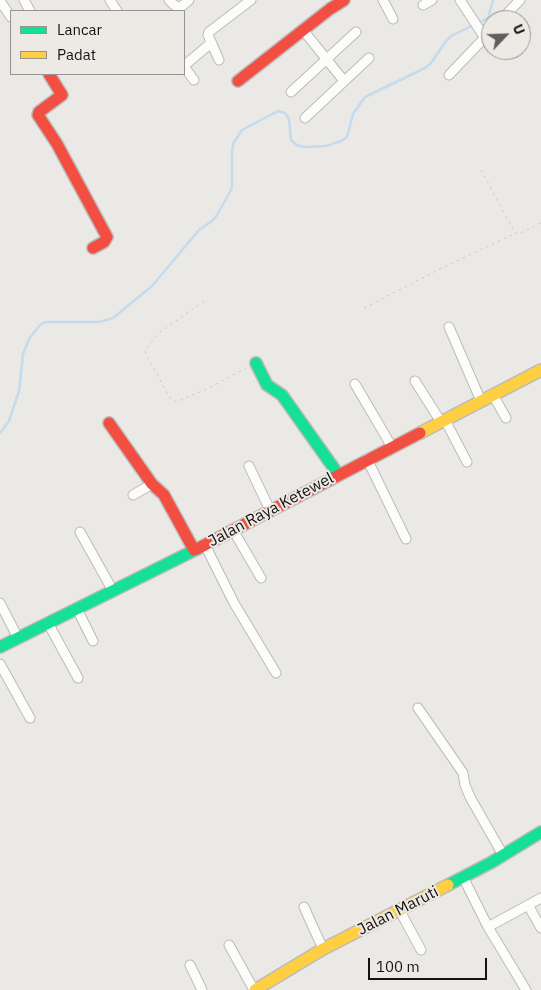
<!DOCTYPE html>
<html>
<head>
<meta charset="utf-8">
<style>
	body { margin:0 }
	#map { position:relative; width:541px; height:990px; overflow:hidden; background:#ebe9e6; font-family:"IBM Plex Sans",sans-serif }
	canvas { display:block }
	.legend { position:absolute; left:10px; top:10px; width:175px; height:65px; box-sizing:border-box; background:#ede9e4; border:1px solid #979390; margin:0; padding:6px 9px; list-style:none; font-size:15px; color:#151312 }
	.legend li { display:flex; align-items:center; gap:10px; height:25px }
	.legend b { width:25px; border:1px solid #979390 }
	.north { position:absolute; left:481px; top:10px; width:50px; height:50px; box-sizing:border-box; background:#ede9e4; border:1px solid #979390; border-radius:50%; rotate:66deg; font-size:14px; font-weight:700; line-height:20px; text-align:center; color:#151312 }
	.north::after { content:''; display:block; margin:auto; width:18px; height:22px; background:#605e5c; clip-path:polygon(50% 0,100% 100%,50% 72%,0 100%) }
	.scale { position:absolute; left:368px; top:958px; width:119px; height:22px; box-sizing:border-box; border:2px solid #151312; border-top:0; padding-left:6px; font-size:15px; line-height:18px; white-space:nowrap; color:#151312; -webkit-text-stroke:4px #ede9e4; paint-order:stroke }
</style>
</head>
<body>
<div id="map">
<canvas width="541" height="990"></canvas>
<ul class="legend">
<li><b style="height:6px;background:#16e098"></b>Lancar</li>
<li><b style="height:6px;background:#ffcf43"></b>Padat</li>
</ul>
<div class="north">U</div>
<div class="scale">100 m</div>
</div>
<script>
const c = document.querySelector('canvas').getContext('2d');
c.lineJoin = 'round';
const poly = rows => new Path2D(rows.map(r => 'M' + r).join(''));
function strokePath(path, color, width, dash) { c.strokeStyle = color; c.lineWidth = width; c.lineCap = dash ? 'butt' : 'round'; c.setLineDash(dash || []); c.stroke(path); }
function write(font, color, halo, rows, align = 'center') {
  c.font = font + ' "IBM Plex Sans",sans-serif'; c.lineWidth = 4; c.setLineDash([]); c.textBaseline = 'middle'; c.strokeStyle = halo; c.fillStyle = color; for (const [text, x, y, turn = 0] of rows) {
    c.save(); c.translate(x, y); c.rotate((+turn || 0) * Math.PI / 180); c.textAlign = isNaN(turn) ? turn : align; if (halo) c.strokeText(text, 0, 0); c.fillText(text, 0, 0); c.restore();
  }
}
const stream = poly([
	[0,433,9,421,19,391,23,354,29,339,39,326,45,322,99,322,113,318,152,286,199,230,212,221,217,215,232,188,232,150,234,142,242,130,278,111,285,113,289,119,291,140,297,145,304,147,326,146,341,141,347,137,353,114,365,97,425,68,431,63,446,41,451,36,488,18,493,0]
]);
const path = poly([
	[481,170,515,233,519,234,541,223],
	[204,301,159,333,146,349,145,352,169,397,176,402,209,388,248,367],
	[364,308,444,267,516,233]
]);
const street = poly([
	[24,0,30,11],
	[110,0,117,11],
	[169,0,174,5,179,7,182,6,189,0],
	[383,0,393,19],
	[460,0,485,38],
	[0,1,11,17],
	[423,5,432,0],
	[501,20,520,0],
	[303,30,344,81],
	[219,60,208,35,209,32,251,0],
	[449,75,491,31],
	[194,80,185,68,185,65,211,43],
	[291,92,356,32],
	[305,118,369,58],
	[449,327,481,401],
	[415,381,441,422],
	[355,384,392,447],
	[493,395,506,418],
	[445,420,467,462],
	[367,459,406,539],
	[249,466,270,510],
	[133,495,152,484],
	[233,530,261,578],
	[80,532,113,591],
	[205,545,234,603,276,673],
	[0,603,18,638],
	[77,609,93,641],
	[48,623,78,678],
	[0,664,30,718],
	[418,708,463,773,465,785,470,797,503,855],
	[463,877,488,927,526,990],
	[528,905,541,928],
	[304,907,323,949],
	[400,911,421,950],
	[488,927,541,898],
	[229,945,254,990],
	[190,965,202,990]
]);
const fast = poly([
	[256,363,267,385,282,395,338,474],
	[0,647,197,549],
	[448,885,492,862,541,832]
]);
const slow = poly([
	[420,433,541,370],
	[255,990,323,949,448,885]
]);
const jam = poly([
	[49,74,62,95,39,112,38,115,57,144,107,237,104,242,93,248],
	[238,81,330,9,344,0],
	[109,423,152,484,164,495,194,550],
	[197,549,420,433]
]);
const streetNames = [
	["Jalan Raya Ketewel",271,510,-28],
	["Jalan Maruti",398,911,-27]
];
strokePath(stream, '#c4daed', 2.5);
strokePath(street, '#bcbbb9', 11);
strokePath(fast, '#bcbbb9', 14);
strokePath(slow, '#bcbbb9', 14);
strokePath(jam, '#bcbbb9', 14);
strokePath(path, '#c9c9c8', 1, [2.5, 4]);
strokePath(street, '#fcfcfb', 9);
strokePath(fast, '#16e098', 11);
strokePath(slow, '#ffcf43', 11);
strokePath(jam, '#f24e42', 11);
write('16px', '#151312', '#ede9e4', streetNames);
</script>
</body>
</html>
